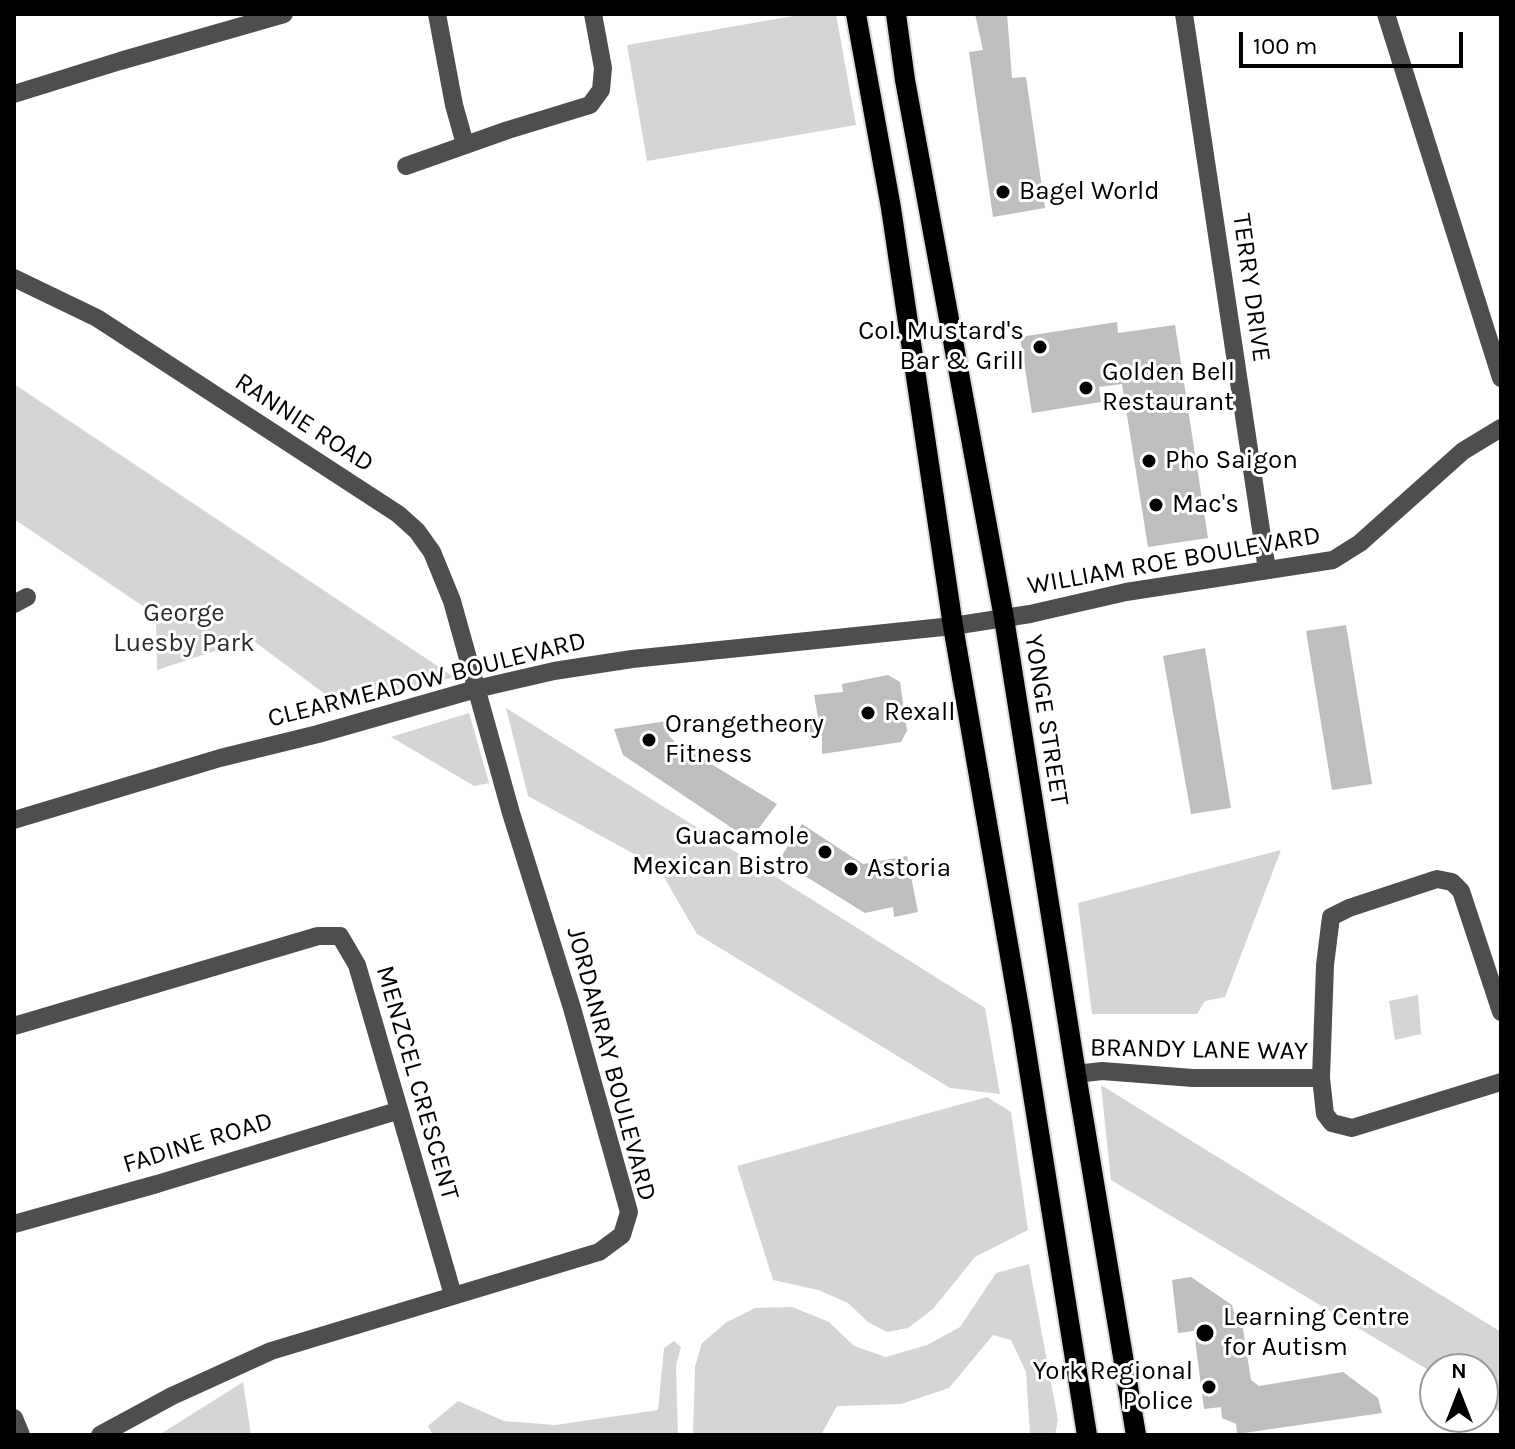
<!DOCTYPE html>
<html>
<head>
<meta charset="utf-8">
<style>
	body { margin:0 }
	#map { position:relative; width:1515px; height:1449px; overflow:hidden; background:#fff; font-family:Karla,sans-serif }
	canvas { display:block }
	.frame { position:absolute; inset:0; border:16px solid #000; pointer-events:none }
	.north { position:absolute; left:1419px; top:1353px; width:80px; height:80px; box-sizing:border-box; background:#fff; border:2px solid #999; border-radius:50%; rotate:0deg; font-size:22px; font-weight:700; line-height:32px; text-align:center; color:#000 }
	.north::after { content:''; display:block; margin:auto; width:28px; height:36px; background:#000; clip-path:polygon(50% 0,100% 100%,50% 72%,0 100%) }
	.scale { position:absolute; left:1239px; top:32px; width:224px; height:36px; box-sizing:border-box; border:4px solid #000; border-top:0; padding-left:10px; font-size:24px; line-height:28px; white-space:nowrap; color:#000; -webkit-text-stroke:6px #fff; paint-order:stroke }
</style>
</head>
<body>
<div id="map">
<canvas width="1515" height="1449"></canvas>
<div class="frame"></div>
<div class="north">N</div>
<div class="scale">100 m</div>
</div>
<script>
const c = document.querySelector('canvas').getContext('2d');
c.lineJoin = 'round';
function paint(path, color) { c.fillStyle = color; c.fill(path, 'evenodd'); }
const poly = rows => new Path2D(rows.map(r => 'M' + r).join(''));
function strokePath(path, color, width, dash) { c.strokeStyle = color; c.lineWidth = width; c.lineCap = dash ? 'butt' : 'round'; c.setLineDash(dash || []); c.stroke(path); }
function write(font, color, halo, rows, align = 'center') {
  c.font = font + ' Karla,sans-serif'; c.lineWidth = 6; c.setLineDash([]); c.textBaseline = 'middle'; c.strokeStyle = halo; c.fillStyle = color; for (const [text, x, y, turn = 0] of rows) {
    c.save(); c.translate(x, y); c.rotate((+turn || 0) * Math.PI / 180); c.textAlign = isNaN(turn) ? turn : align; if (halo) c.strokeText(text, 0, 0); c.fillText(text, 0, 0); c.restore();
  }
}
const green = poly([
	[805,14,836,14,856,125,647,161,627,45],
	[14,384,454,677,345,709,251,639,157,670,156,615,14,519],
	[506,708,985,1008,1000,1094,950,1088,697,934,658,867,528,796],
	[469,713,489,783,474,786,391,737],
	[1281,850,1225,997,1205,1001,1197,1014,1092,1014,1078,903],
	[1418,995,1421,1034,1395,1040,1389,1001],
	[1101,1085,1501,1332,1501,1413,1483,1402,1483,1369,1435,1369,1435,1374,1111,1180],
	[987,1097,1011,1112,1028,1230,975,1257,933,1309,908,1328,887,1332,868,1322,848,1303,818,1290,773,1280,737,1166],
	[1029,1264,1058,1420,1055,1435,1030,1435,1026,1372,1011,1340,993,1335,949,1388,901,1404,837,1406,821,1435,693,1435,695,1367,702,1343,727,1322,755,1308,792,1307,829,1322,854,1346,886,1357,927,1345,960,1327,996,1273],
	[674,1341,681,1347,676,1365,678,1435,433,1435,428,1426,458,1401,504,1421,555,1425,658,1410,664,1348],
	[243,1382,251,1435,159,1435]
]);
const building = poly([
	[975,14,1007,14,1012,78,1026,77,1045,208,993,217,969,52,983,50],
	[1117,322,1118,333,1175,325,1208,538,1148,547,1122,384,1099,387,1101,402,1032,413,1020,337],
	[1346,625,1372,784,1332,790,1306,631],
	[1205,648,1231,808,1191,814,1163,656],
	[888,675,900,682,907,731,901,742,822,754,822,736,809,737,807,725,819,723,814,695,843,692,842,684],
	[667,721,669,736,675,742,777,804,750,840,623,755,614,729],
	[802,824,863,864,907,856,918,912,894,917,893,907,865,913,779,860],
	[1191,1277,1232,1305,1237,1325,1242,1323,1251,1380,1259,1386,1343,1372,1378,1398,1382,1413,1237,1434,1236,1424,1222,1418,1221,1407,1204,1409,1194,1331,1178,1333,1172,1280]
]);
const minor = poly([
	[437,14,454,105,465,144],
	[1184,14,1267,570],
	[1386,14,1501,378],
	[14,94,120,61,284,14],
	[406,166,508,130,590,105,601,90,603,68,593,14],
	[14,278,97,318,398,514,417,531,432,552,452,601,511,813,572,1008,629,1212,622,1235,599,1252,271,1351,172,1396,100,1435],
	[14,604,27,597],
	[14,820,220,758,318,734,476,689,554,671,632,659,953,626,1030,614,1126,592,1333,560,1360,543,1463,451,1501,428],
	[1501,1012,1461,891,1452,882,1437,879,1349,908,1331,917,1325,965,1321,1078,1325,1114,1332,1123,1352,1128,1501,1082],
	[14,1026,318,936,340,936,357,965,453,1295],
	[1076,1074,1102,1071,1193,1078,1321,1078],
	[14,1224,157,1184,397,1111],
	[14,1418,21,1435]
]);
const major = poly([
	[856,14,891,208,953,626,1022,1025,1087,1435],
	[896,14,905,80,1004,618,1076,1074,1136,1435]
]);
const markers = [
	[1003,192,8,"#000"],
	[1040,347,8,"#000"],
	[1086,388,8,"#000"],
	[1149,461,8,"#000"],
	[1156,505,8,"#000"],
	[868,713,8,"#000"],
	[649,740,8,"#000"],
	[825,852,8,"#000"],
	[851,869,8,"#000"],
	[1205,1333,10,"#000"],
	[1209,1387,8,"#000"]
];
const poiNames = [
	["Bagel World",1019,192],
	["Col. Mustard's",1024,332,"right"],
	["Bar & Grill",1024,362,"right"],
	["Golden Bell",1102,373],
	["Restaurant",1102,403],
	["Pho Saigon",1165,461],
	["Mac's",1172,505],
	["Rexall",884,713],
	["Orangetheory",665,725],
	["Fitness",665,755],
	["Guacamole",809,837,"right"],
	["Mexican Bistro",809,867,"right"],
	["Astoria",867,869],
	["Learning Centre",1223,1318],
	["for Autism",1223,1348],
	["York Regional",1193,1372,"right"],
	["Police",1193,1402,"right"]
];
const streetNames = [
	["TERRY DRIVE",1251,288,82],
	["RANNIE ROAD",304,423,33],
	["WILLIAM ROE BOULEVARD",1174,561,-10],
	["CLEARMEADOW BOULEVARD",427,680,-14],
	["YONGE STREET",1046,720,81],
	["BRANDY LANE WAY",1199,1050,1],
	["JORDANRAY BOULEVARD",611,1064,75],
	["MENZCEL CRESCENT",417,1083,74],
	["FADINE ROAD",198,1143,-17]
];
const parkNames = [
	["George",184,614],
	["Luesby Park",184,644]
];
paint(green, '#d5d5d5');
paint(building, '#bebebe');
strokePath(major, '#dbdbdb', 24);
strokePath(minor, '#4e4e4e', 18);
strokePath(major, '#000', 20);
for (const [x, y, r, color] of markers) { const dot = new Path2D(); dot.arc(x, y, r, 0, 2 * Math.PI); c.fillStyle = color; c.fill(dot); strokePath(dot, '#fff', 3); }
write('26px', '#000', '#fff', poiNames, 'left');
write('26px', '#000', '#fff', streetNames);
write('26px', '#2c2c2c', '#fff', parkNames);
</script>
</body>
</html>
